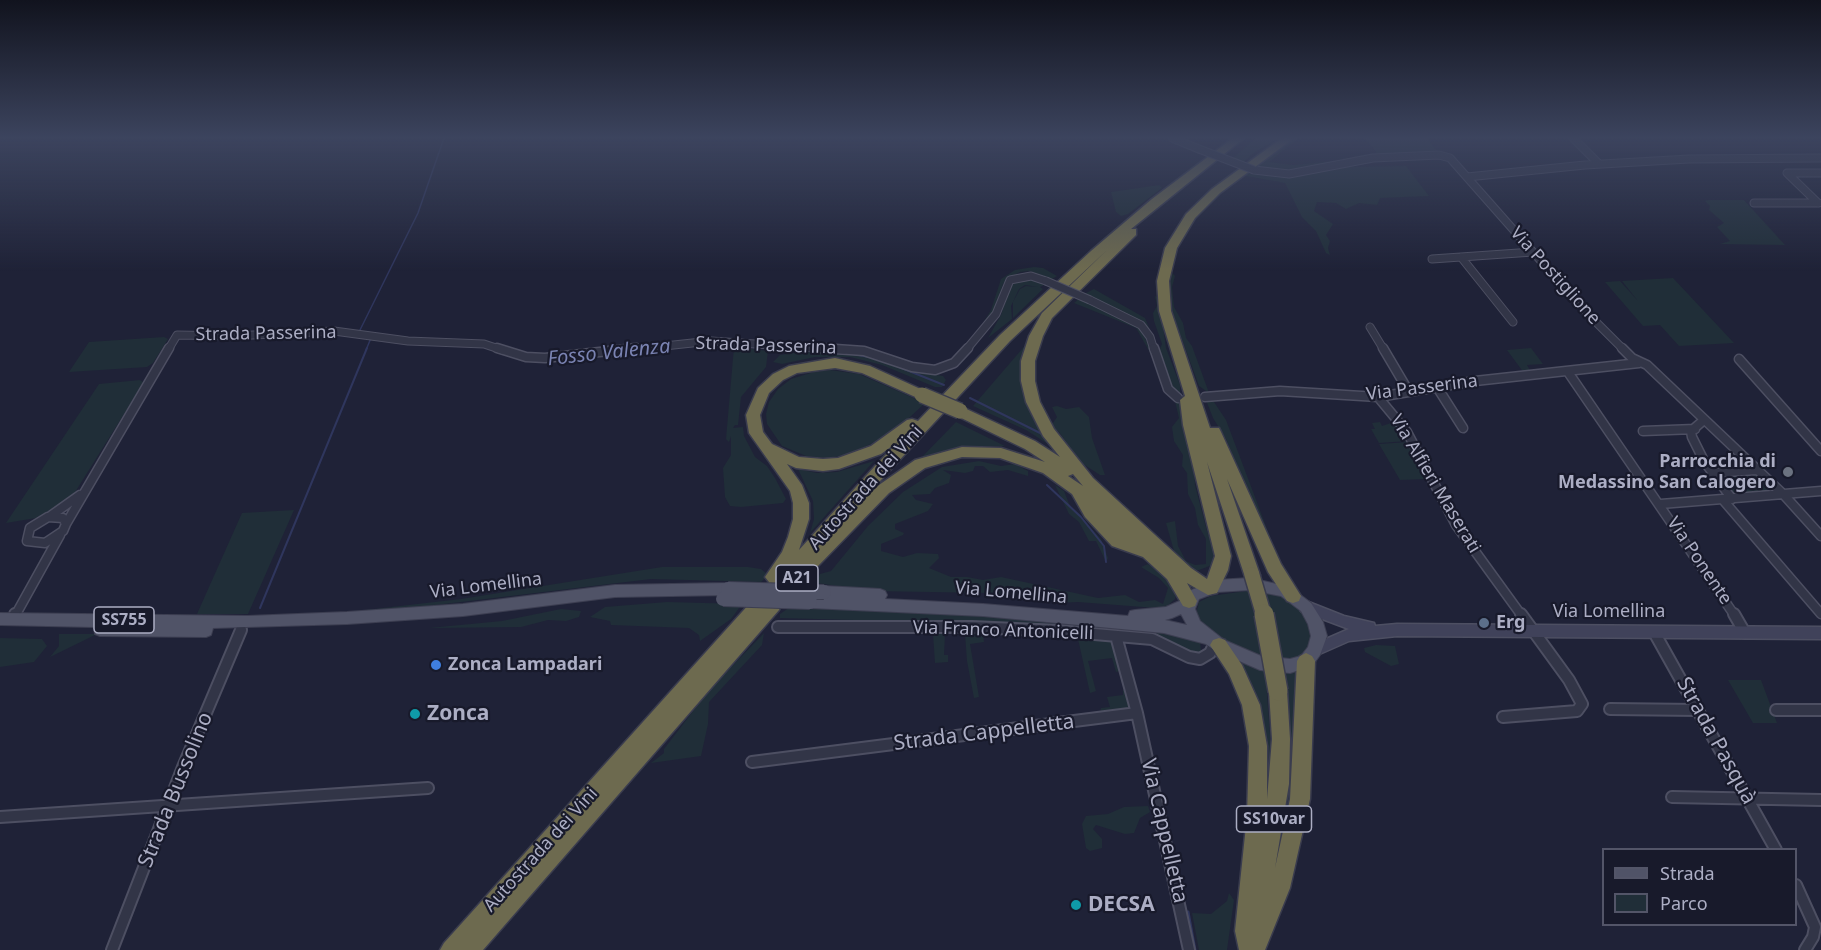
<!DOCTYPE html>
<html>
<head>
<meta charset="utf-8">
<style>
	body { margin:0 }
	#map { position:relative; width:1821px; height:950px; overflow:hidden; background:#1f2237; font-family:"Noto Sans",sans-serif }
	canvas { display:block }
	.legend { position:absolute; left:1602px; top:848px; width:195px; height:78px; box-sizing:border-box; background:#181a2b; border:2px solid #535568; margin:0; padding:8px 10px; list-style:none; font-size:18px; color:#acaec4 }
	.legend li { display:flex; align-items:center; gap:12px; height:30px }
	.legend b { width:30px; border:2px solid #535568 }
</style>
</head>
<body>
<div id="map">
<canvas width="1821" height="950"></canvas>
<ul class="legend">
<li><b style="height:8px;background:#505367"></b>Strada</li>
<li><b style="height:16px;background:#202e38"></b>Parco</li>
</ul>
</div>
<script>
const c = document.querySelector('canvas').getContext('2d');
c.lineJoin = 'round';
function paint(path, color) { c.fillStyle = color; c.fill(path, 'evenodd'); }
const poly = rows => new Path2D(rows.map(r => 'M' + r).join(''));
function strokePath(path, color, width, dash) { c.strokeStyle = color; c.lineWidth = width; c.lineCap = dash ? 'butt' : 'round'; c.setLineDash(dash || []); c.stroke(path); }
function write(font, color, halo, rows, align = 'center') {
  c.font = font + ' "Noto Sans",sans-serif'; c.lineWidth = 4.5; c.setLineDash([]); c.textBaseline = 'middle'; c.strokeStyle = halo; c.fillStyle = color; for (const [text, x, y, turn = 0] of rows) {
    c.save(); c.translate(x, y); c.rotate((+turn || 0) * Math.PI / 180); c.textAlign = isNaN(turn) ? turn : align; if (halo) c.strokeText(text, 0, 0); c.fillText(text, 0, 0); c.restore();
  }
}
const green = poly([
	[1256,138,1279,138,1252,154,1243,163,1232,159],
	[1296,138,1299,138,1269,162,1293,165,1346,160,1292,172,1253,167],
	[1365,138,1427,138,1439,154,1379,156],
	[1381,159,1347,167,1406,166,1429,196,1380,198,1377,205,1359,203,1346,209,1336,203,1317,202,1314,211,1333,224,1326,235,1330,241,1328,248,1330,255,1326,253,1316,231,1302,217,1285,183,1246,176,1245,173,1294,176],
	[1159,185,1162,188,1128,214,1121,216,1116,212,1111,192],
	[1708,200,1744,200,1785,245,1720,244,1730,241,1717,227,1724,223,1709,210,1710,206,1705,201],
	[1034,267,1043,268,1057,276,1052,279,1030,271,1020,272,1009,278,1003,284,992,316,978,331,991,310,1001,279,1015,270],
	[1171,272,1175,276,1172,287,1174,307,1183,323,1186,338,1192,346,1209,393,1199,386,1172,312,1169,291],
	[1030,278,1046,284,1040,287,1043,289,1013,318,1013,302,1020,289,1026,286,1038,287,1025,285,1019,289,1011,306,1012,319,988,338,1001,315,1011,284],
	[1673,278,1734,343,1679,346,1660,325,1643,326,1605,282,1620,281,1638,301,1622,281],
	[1094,289,1145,318,1156,344,1140,321,1084,294],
	[1155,296,1159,298,1166,348,1180,385,1180,396,1169,385,1166,366,1159,351,1162,344,1154,321,1153,313,1157,306],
	[1080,298,1142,329,1152,356,1136,328,1074,303],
	[164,337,168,339,153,363,147,367,69,372,89,342],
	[1029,341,1022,373,1024,397,1033,419,1048,444,1026,430,973,406],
	[734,347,768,351,766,367,741,397,738,425,735,425,733,428,743,427,744,436,755,457,767,466,775,478,786,499,783,503,741,507,730,506,725,497,723,468,731,455,731,436,729,442,726,439],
	[1531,348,1543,364,1527,365,1531,372,1524,373,1507,350],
	[807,351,863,353,918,372,943,376,946,380,942,387,935,387,882,365,850,357,815,357,782,364,773,362,780,355],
	[830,370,859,374,925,403,893,433,850,454,828,458,806,456,782,446,767,424,766,414,769,402,778,389,791,379,814,372],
	[140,380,143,382,141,387,72,497,36,518,6,523,99,384],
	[1212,399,1226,420,1273,545,1267,539,1226,439,1213,418,1206,400],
	[1175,401,1183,401,1194,465,1195,485,1207,531,1215,549,1212,565,1199,570,1194,570,1176,558,1166,523,1175,521,1178,546,1186,561,1195,565,1206,564,1206,539,1198,525,1195,508,1188,494,1187,473,1182,466,1183,455,1174,441,1172,427,1179,418],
	[1057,406,1066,409,1079,407,1089,417,1092,438,1105,475,1100,475,1080,462,1059,432,1051,426,1057,417,1052,407],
	[1397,421,1408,441,1379,443,1371,429,1375,429,1372,423,1380,422,1382,426],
	[956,422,1005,446,964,447,921,458],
	[1409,442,1426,479,1400,480,1379,444],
	[874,461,810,533,814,519,813,501,798,469,817,473,837,472],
	[979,461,1001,466,1015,464,1028,471,1028,476,1008,470,990,472,983,466,975,466,973,471,965,473,943,470,951,475,949,483,935,488,930,494,912,495,916,500,933,504,928,511,895,524,895,529,904,533,903,535,881,544,881,551,903,557,917,553,938,554,939,558,929,568,951,577,967,577,983,580,1001,577,1098,598,1125,595,1139,602,1155,600,1163,604,1168,588,1159,578,1141,567,1148,564,1167,576,1177,591,1175,599,1165,608,1156,608,1078,602,1058,603,1047,599,988,593,872,591,817,583,820,574,831,571,868,526,903,492,942,467],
	[1755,472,1778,493,1732,496,1715,475],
	[1055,485,1064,491,1070,506,1101,539,1108,558,1106,562,1096,541,1089,541,1079,522,1069,514],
	[294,510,248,614,197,614,242,513],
	[662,567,748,567,761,569,768,575,761,582,651,579,403,609,348,612,461,599],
	[1260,589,1280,594,1306,614,1313,641,1301,657,1290,662,1242,652,1203,628,1196,615,1199,602,1211,596],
	[667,602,742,604,731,619,700,641,699,635,689,628,611,625,610,621,590,617,605,607],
	[790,607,938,612,1142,629,1142,632,969,623,956,620,927,622,780,618,780,614],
	[561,609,581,611,579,617,566,621,548,620,521,627,429,628,502,621],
	[1143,629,1162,630,1200,641,1201,651,1195,654,1143,633],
	[764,633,762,645,709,702,708,724,701,756,651,763,664,753,664,749,710,689],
	[59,634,97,634,50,657,59,646],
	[933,634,945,634,944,655,948,655,948,662,935,663],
	[965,634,983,635,984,642,970,644,979,697,974,698,967,661],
	[0,638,42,639,47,646,34,662,0,667],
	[1078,639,1116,640,1123,670,1116,672,1112,658,1088,661,1096,691,1090,693],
	[1376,645,1395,646,1399,664,1391,666,1365,652,1364,648],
	[1233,659,1265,668,1272,760,1262,849,1265,792],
	[1301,667,1297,797,1274,879,1288,797,1289,758,1281,669],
	[1728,680,1761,680,1777,723,1753,723],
	[1123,690,1128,690,1132,707,1130,709,1100,712,1101,708,1110,707,1107,697,1123,695],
	[1148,806,1150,812,1140,818,1134,833,1125,834,1096,825,1093,829,1102,839,1102,848,1090,851,1086,848,1082,824,1086,816,1108,814,1124,807],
	[1229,893,1234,900,1227,950,1199,950,1192,913,1211,914,1227,901]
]);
const streamFar2 = poly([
	[359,332,418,213,444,138],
	[380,340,398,343],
	[708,345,720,345],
	[735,346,789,350],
	[366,350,371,338]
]);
const streamFar1 = poly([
	[767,348,823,352],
	[853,354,874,358],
	[589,357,610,355],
	[899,367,944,385],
	[970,398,1044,435],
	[1047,485,1081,517,1104,546,1106,562],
	[260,608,367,348]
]);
const stream = poly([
	[1188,912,1195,950]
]);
const streetFar2 = poly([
	[1172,138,1199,149],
	[1573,138,1599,164],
	[1254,170,1289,174,1373,158,1439,155,1450,158,1586,312,1624,350],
	[1467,177,1585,165,1689,159,1821,158],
	[1754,203,1819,203],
	[1818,203,1787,173,1821,173],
	[1461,257,1513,322],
	[1432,259,1533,252],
	[1090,300,1141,325,1150,337,1154,350],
	[1370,327,1384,350],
	[168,350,177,335,233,336,334,331,408,341,484,344,502,350],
	[627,350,711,341,844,350],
	[966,350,996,314,1010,280,1031,276,1046,281]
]);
const streetFar1 = poly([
	[497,348,526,357,545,358,636,348],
	[821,348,864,351,912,367,935,370,954,363,968,348],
	[1154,348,1168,389,1178,398],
	[1383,348,1409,392],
	[1622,348,1632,358,1647,365,1784,495,1821,536],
	[1739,359,1821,451],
	[1568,372,1735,616],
	[1437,387,1463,428],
	[1205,397,1280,391,1378,397,1475,381,1639,363],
	[1378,397,1407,432,1456,525,1522,616],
	[1704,420,1691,431,1692,437,1704,461,1732,499],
	[1643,431,1695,429],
	[1712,473,1757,470],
	[1723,500,1821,614],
	[1661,504,1821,491],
	[48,517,63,518,66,524,63,531,45,543,27,541,30,528,48,517],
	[49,517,80,495],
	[66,524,169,348],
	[15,616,60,535]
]);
const street = poly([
	[1734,614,1745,633],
	[14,619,15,614],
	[778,627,972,627,1060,631,1152,639,1189,657,1200,659,1210,653,1215,643],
	[1654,632,1776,850],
	[1610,709,1698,710],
	[1776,710,1821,710],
	[1137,713,1189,950],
	[1503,717,1577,711,1582,704,1569,680,1521,614],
	[752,762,1137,713,1116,636],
	[1672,797,1821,800],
	[0,817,428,788],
	[1796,885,1815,927,1813,937,1805,950],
	[112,950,183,767,241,630]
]);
const secondary = poly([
	[1306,601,1344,616,1374,623,1375,626,1397,624,1821,627,1821,639,1397,636,1349,641,1315,656,1310,654,1308,650,1310,646,1349,629,1301,611,1299,607,1301,603,1306,601]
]);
const primary = poly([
	[1250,578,1290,587,1311,603,1323,622,1327,636,1320,655,1312,666,1290,673,1260,670,1214,650,1206,644,1164,633,983,616,810,608,805,606,803,602,805,598,819,596,817,592,819,588,824,586,880,589,885,591,887,595,885,599,983,604,1128,616,1130,611,1135,610,1166,607,1182,600,1189,591,1216,580,1250,578],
	[1250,590,1281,596,1301,611,1308,624,1311,636,1308,647,1301,656,1290,659,1261,656,1224,640,1200,621,1195,609,1199,599,1217,592,1250,590],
	[1181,614,1187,625,1165,620,1172,618,1181,614],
	[728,583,733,585,735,589,733,593,728,595,615,597,463,616,347,624,213,628,211,635,206,637,100,636,95,634,94,627,0,625,0,613,248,616,347,612,463,604,615,585,728,583]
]);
const highway = poly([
	[1233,138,1244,138,1131,229,1136,229,1136,235,1052,318,1043,336,1035,361,1035,381,1040,402,1054,429,1093,478,1191,568,1207,579,1215,556,1183,425,1180,400,1185,396,1159,311,1157,281,1165,248,1186,214,1212,189,1282,138,1294,138,1220,193,1195,218,1177,248,1169,281,1171,311,1210,428,1219,428,1221,432,1281,564,1301,596,1299,601,1293,603,1287,601,1268,572,1227,479,1260,575,1258,580,1252,582,1246,580,1207,462,1231,556,1228,570,1217,593,1208,595,1187,583,1197,601,1195,606,1189,608,1183,606,1167,579,1143,557,1112,546,1085,517,1072,494,1043,473,1000,458,962,457,925,468,889,493,817,567,811,569,805,565,775,599,781,605,779,610,483,950,440,950,444,943,769,582,765,577,782,552,788,537,793,519,793,503,790,491,749,433,746,415,758,388,773,374,789,366,835,358,870,366,927,392,929,395,922,400,862,373,835,368,797,373,783,380,769,393,760,415,763,432,772,444,799,457,823,459,838,458,871,446,907,420,912,419,918,421,1000,335,1091,251,1152,199,1233,138],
	[1107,250,1042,313,1029,336,1021,361,1021,381,1026,402,1043,436,1060,457,1035,441,960,406,955,407,953,411,955,415,1025,449,1045,462,1001,448,962,447,915,460,879,485,855,508,1010,341,1107,250],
	[899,441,875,466,799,550,809,519,809,503,802,485,787,464,796,468,823,471,839,469,881,454,899,441],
	[1073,474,1083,486,1068,476,1073,474],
	[1219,638,1225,640,1242,665,1260,705,1267,746,1267,799,1272,739,1269,691,1272,685,1278,683,1284,685,1287,691,1290,739,1289,784,1275,868,1290,799,1297,661,1300,656,1306,653,1312,656,1315,661,1310,799,1290,888,1265,950,1239,950,1235,931,1247,816,1249,746,1242,705,1229,674,1210,645,1213,640,1219,638]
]);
const streetBridge = poly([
	[1199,149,1254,170],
	[1046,281,1090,300]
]);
const primaryBridge = poly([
	[728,589,824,592],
	[723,599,810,602]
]);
const highwayBridgeFar1 = poly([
	[922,395,960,411],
	[1252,575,1264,616]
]);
const highwayBridge = poly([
	[1264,614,1278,691]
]);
const markers = [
	[1788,472,6,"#6b7280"],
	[1484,623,6,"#5c6f8a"],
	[436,665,6,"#3f7fe0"],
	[415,714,6,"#0f9aa8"],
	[1076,905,6,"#0f9aa8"]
];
const shields = [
	[797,578,42],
	[124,620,60],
	[1274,819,75]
];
const shieldNames = [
	["A21",797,578],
	["SS755",124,620],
	["SS10var",1274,819]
];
const streetNames = [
	["Via Postiglione",1555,276,48],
	["Strada Passerina",266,334,-1],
	["Strada Passerina",766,346,2],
	["Via Passerina",1422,388,-7],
	["Via Alfieri Maserati",1435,484,59],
	["Autostrada dei Vini",866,488,-48],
	["Via Ponente",1699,561,56],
	["Via Lomellina",486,586,-7],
	["Via Lomellina",1011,593,5],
	["Via Lomellina",1609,612],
	["Via Franco Antonicelli",1003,631,2],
	["Autostrada dei Vini",541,850,-48]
];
const poiNames = [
	["Parrocchia di",1776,462,"right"],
	["Medassino San Calogero",1776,483,"right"],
	["Erg",1496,623],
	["Zonca Lampadari",448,665]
];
const waterNames = [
	["Fosso Valenza",609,353,-6]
];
const nearPoinames = [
	["Zonca",427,714],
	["DECSA",1088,905]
];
const nearStreetnames = [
	["Strada Cappelletta",984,733,-7],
	["Strada Pasquà",1716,741,61],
	["Strada Bussolino",176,790,-68],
	["Via Cappelletta",1164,831,77]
];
paint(green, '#202e38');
strokePath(streamFar2, '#2f365d', 1.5);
strokePath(streamFar1, '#2f365d', 2);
strokePath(stream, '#2f365d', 3);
strokePath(streetFar2, '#4d4f62', 9);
strokePath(streetFar1, '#4d4f62', 11);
strokePath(street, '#4d4f62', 14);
strokePath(secondary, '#4d4f62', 3);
strokePath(primary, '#3c3e51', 2);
strokePath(highway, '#3a3c4e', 3);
strokePath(streetFar2, '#323547', 7);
strokePath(streetFar1, '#323547', 8);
strokePath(street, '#323547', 10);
paint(secondary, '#40425a');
paint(primary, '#505367');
paint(highway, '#6d6a4f');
strokePath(streetBridge, '#4d4f62', 9, []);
strokePath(primaryBridge, '#3c3e51', 16, []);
strokePath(highwayBridgeFar1, '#3a3c4e', 18, []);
strokePath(highwayBridge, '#3a3c4e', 22, []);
strokePath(streetBridge, '#323547', 7);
strokePath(primaryBridge, '#505367', 14);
strokePath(highwayBridgeFar1, '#6d6a4f', 15);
strokePath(highwayBridge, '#6d6a4f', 19);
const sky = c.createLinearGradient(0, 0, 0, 271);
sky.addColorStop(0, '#11131e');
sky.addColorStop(0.51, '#3c445e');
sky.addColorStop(1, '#3c445e00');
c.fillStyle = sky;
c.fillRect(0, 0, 1821, 271);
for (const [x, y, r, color] of markers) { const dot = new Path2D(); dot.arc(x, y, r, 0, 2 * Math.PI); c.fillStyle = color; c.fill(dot); strokePath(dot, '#181a2b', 2); }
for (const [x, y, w] of shields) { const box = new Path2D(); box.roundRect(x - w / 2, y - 13, w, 26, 4.5); c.fillStyle = '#181a2b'; c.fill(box); strokePath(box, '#acaec4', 1.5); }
write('bold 16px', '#acaec4', null, shieldNames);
write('18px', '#acaec4', '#181a2b', streetNames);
write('bold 18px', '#acaec4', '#181a2b', poiNames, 'left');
write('italic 20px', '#7a83b2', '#181a2b', waterNames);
write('bold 21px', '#acaec4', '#181a2b', nearPoinames, 'left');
write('21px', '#acaec4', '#181a2b', nearStreetnames);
</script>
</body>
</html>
